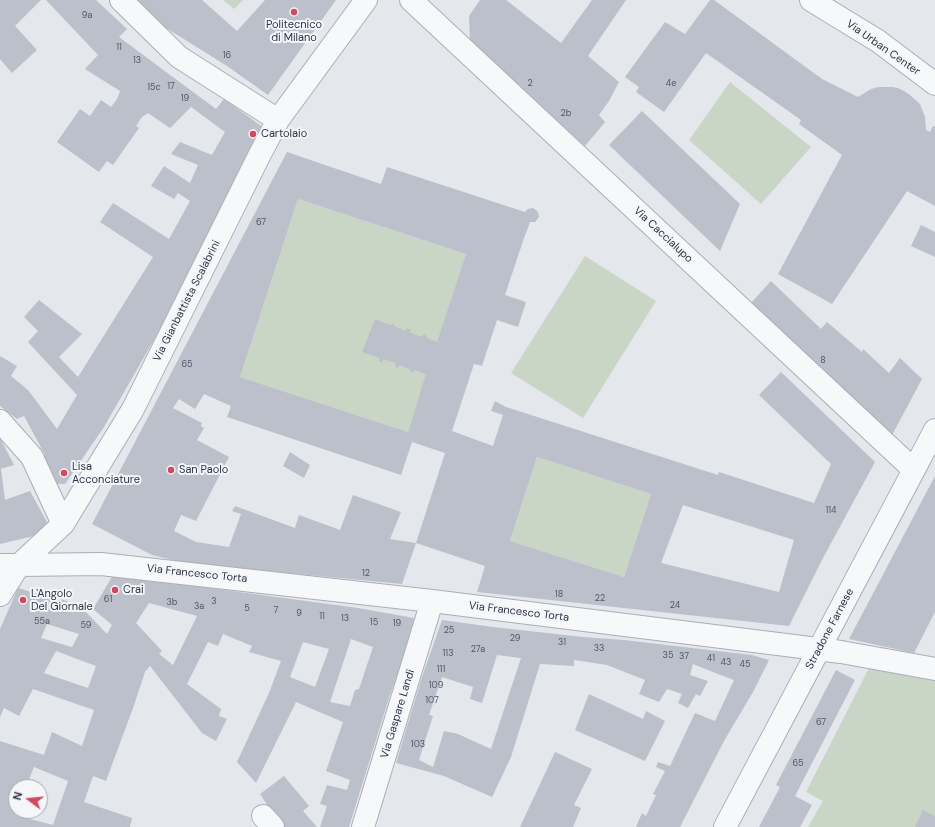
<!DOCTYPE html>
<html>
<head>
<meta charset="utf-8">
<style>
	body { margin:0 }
	#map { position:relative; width:935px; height:827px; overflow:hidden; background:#e4e7ec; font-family:"DM Sans",sans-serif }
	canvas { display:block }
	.north { position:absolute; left:8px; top:779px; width:40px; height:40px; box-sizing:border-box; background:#f4f6f9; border:1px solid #a4a8b1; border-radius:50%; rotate:286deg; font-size:11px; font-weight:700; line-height:16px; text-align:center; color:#2b3445 }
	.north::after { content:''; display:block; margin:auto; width:14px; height:18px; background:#d1495b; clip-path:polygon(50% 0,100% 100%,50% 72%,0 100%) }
</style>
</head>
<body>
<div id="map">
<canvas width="935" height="827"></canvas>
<div class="north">N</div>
</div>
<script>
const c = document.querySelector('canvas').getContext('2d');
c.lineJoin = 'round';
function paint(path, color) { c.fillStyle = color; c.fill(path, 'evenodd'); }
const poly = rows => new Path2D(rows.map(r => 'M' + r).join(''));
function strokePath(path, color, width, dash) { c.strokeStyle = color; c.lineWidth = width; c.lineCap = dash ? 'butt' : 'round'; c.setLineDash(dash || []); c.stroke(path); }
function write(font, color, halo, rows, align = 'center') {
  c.font = font + ' "DM Sans",sans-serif'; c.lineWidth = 4; c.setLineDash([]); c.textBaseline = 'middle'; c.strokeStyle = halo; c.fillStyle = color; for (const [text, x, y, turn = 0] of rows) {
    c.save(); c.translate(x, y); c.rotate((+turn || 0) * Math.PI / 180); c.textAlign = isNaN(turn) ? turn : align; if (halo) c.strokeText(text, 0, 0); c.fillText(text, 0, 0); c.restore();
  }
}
const green = poly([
	[223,0,243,0,234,9],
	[730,82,811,147,761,204,689,140],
	[298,199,466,254,408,432,240,377],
	[585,256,656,301,583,418,511,373],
	[537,457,651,494,624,577,510,541],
	[870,666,935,680,935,827,808,827,823,801,806,792]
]);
const building = poly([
	[0,0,41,0,15,26,37,50,12,73,0,59],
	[46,0,96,0,127,29,119,37,216,109,224,99,264,128,186,284,104,427,65,484,54,484,41,458,45,455,24,416,17,419,0,406,0,356,17,366,11,376,28,390,57,429,77,395,28,342,38,331,24,317,39,300,82,334,59,357,78,377,153,257,100,222,113,203,169,239,190,201,178,193,174,199,151,186,164,166,190,183,198,165,171,154,180,142,212,155,225,132,191,107,170,128,148,113,142,117,136,126,139,128,113,165,107,161,99,172,57,142,80,109,90,116,101,100,111,107,117,99,120,91,85,69,98,55],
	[137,0,202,0,237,31,265,0,336,0,268,95,227,66,163,26],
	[480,0,506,0,561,43,592,0,626,0,588,56,619,82,609,101,599,115,605,122,585,146,470,41,469,16],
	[710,0,714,0,822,79,858,97,871,89,878,87,892,87,898,88,904,91,910,95,920,104,925,117,926,130,930,132,933,126,935,127,935,206,907,191,832,304,778,274,842,155,799,124,801,120,706,53,664,112,636,92,639,87,625,77,665,22,685,34],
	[642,111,740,204,720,251,609,145],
	[287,152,381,184,387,167,525,212,528,209,533,208,538,212,539,217,535,222,530,222,524,238,505,295,526,302,518,327,497,320,482,366,474,364,452,431,493,446,503,415,491,411,495,401,506,407,718,475,719,472,814,503,831,464,759,395,781,372,875,462,823,558,789,626,477,592,485,566,416,543,445,453,412,442,401,475,227,417,231,406,204,394,195,409,179,399,173,408,202,423,201,426,204,428,197,440,229,457,196,521,181,515,174,531,196,542,229,547,241,514,232,511,235,506,295,528,299,515,340,530,353,495,401,512,390,539,416,543,402,584,185,563,152,555,92,524],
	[298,199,466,254,437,342,427,338,427,336,423,334,422,337,409,332,411,330,407,328,406,331,394,326,394,325,392,324,391,325,375,319,362,352,380,358,379,361,382,362,383,359,396,363,395,366,398,368,399,365,411,370,411,372,413,373,414,370,426,374,408,432,240,377],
	[537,457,651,494,624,577,510,541],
	[683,505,794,540,779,592,661,563],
	[921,225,935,232,935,257,911,246],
	[771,281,821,329,827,322,862,352,863,349,889,373,900,358,922,379,891,437,751,303],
	[0,438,14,465,0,469,1,469,5,500,30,491,47,522,38,535,0,544],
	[290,452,310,465,304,478,283,466],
	[935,476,935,612,914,653,849,639],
	[113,575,358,608,414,618,404,656,389,698,349,827,320,827,327,806,320,804,327,785,347,790,350,780,326,771,343,722,296,702,256,783,237,762,269,693,281,661,249,652,252,646,223,634,218,646,208,642,187,684,221,709,219,716,227,719,216,741,202,733,150,666,145,672,133,708,106,781,93,776,84,802,132,818,130,827,0,827,0,741,44,755,52,732,82,746,94,710,33,689,19,716,4,708,0,717,0,629,18,588,61,601,62,599,84,610,107,634,112,625,93,609],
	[149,603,197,616,173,665,159,654,162,651,136,623],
	[47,624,79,634,72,647,41,638],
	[351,639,373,647,359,689,355,690,350,706,330,702],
	[303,642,329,649,315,687,290,677],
	[56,651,96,666,88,688,44,673],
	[34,767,68,781,53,825,15,815,17,811,16,787,26,787],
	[442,620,493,627,583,637,624,640,752,655,769,660,753,692,724,741,680,827,636,827,642,813,646,816,656,795,653,794,665,771,656,767,658,762,670,766,695,713,715,721,734,680,718,674,693,664,690,675,708,681,700,696,696,694,688,708,678,703,682,694,667,689,659,702,639,694,645,680,607,665,574,660,574,666,540,664,511,757,492,797,444,776,396,763,422,677],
	[497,655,521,658,491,749,458,734,444,731,433,767,419,760,433,716,429,715,442,677,473,687,470,699,482,703],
	[836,670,855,680,795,796,812,805,800,827,759,827,780,787,776,785],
	[589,694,643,719,646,711,665,721,645,761,575,730],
	[555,752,592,769,574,805,581,808,573,827,520,827],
	[284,776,309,806,303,811,317,827,280,827,270,809,260,794],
	[923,810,935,816,935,827,915,827]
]);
const minor = poly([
	[121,0,179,57,278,120],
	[411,0,914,470],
	[811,0,878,41,935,84],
	[0,421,32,457,63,524],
	[0,565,19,565,101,564,432,601,794,646,841,652,935,669],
	[0,595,19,565,63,524,133,409,259,156,278,120,366,0],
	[263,816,273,827],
	[363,827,432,601],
	[725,827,935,430]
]);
const markers = [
	[294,12,4,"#d1495b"],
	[253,134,4,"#d1495b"],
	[171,470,4,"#d1495b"],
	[64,473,4,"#d1495b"],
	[115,590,4,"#d1495b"],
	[23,600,4,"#d1495b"]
];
const numberNames = [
	["9a",87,16],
	["11",119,48],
	["16",227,56],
	["13",137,61],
	["2",530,84],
	["4e",671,84],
	["17",171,87],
	["15c",154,88],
	["19",185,99],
	["2b",566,114],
	["67",261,223],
	["8",823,361],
	["65",187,365],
	["114",831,511],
	["12",366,574],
	["18",559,595],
	["22",600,599],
	["61",108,600],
	["3",214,602],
	["3b",172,603],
	["24",675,606],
	["3a",199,607],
	["5",247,609],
	["7",276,611],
	["9",299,614],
	["11",322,617],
	["13",345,619],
	["55a",42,622],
	["15",374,623],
	["19",397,624],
	["59",86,626],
	["25",449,631],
	["29",515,639],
	["31",562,643],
	["33",599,649],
	["27a",478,650],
	["113",448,654],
	["35",668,656],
	["37",684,657],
	["41",711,659],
	["43",726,663],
	["45",745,665],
	["111",441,670],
	["109",436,686],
	["107",432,701],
	["67",821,723],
	["103",418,745],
	["65",798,764]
];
const poiNames = [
	["Politecnico",294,25,"center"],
	["di Milano",294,38,"center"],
	["Cartolaio",261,134],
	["Lisa",72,467],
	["Acconciature",72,480],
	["San Paolo",179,470],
	["Crai",123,590],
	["L'Angolo",31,594],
	["Del Giornale",31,607]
];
const streetNames = [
	["Via Urban Center",883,48,35],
	["Via Caccialupo",663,235,43],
	["Via Gianbattista Scalabrini",187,301,-63],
	["Via Francesco Torta",197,574,6],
	["Via Francesco Torta",519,612,7],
	["Stradone Farnese",830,629,-62],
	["Via Gaspare Landi",398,714,-73]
];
paint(green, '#c9d6c5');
paint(building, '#bbc0ca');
strokePath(minor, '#a9aeb7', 24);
strokePath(minor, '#f7f8fa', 22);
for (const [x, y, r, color] of markers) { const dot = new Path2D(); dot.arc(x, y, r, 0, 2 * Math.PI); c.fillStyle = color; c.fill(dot); strokePath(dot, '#f4f6f9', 1.5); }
write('9px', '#4f5766', null, numberNames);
write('11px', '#2b3445', '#f4f6f9', poiNames, 'left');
write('11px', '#2b3445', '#f4f6f9', streetNames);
</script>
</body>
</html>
